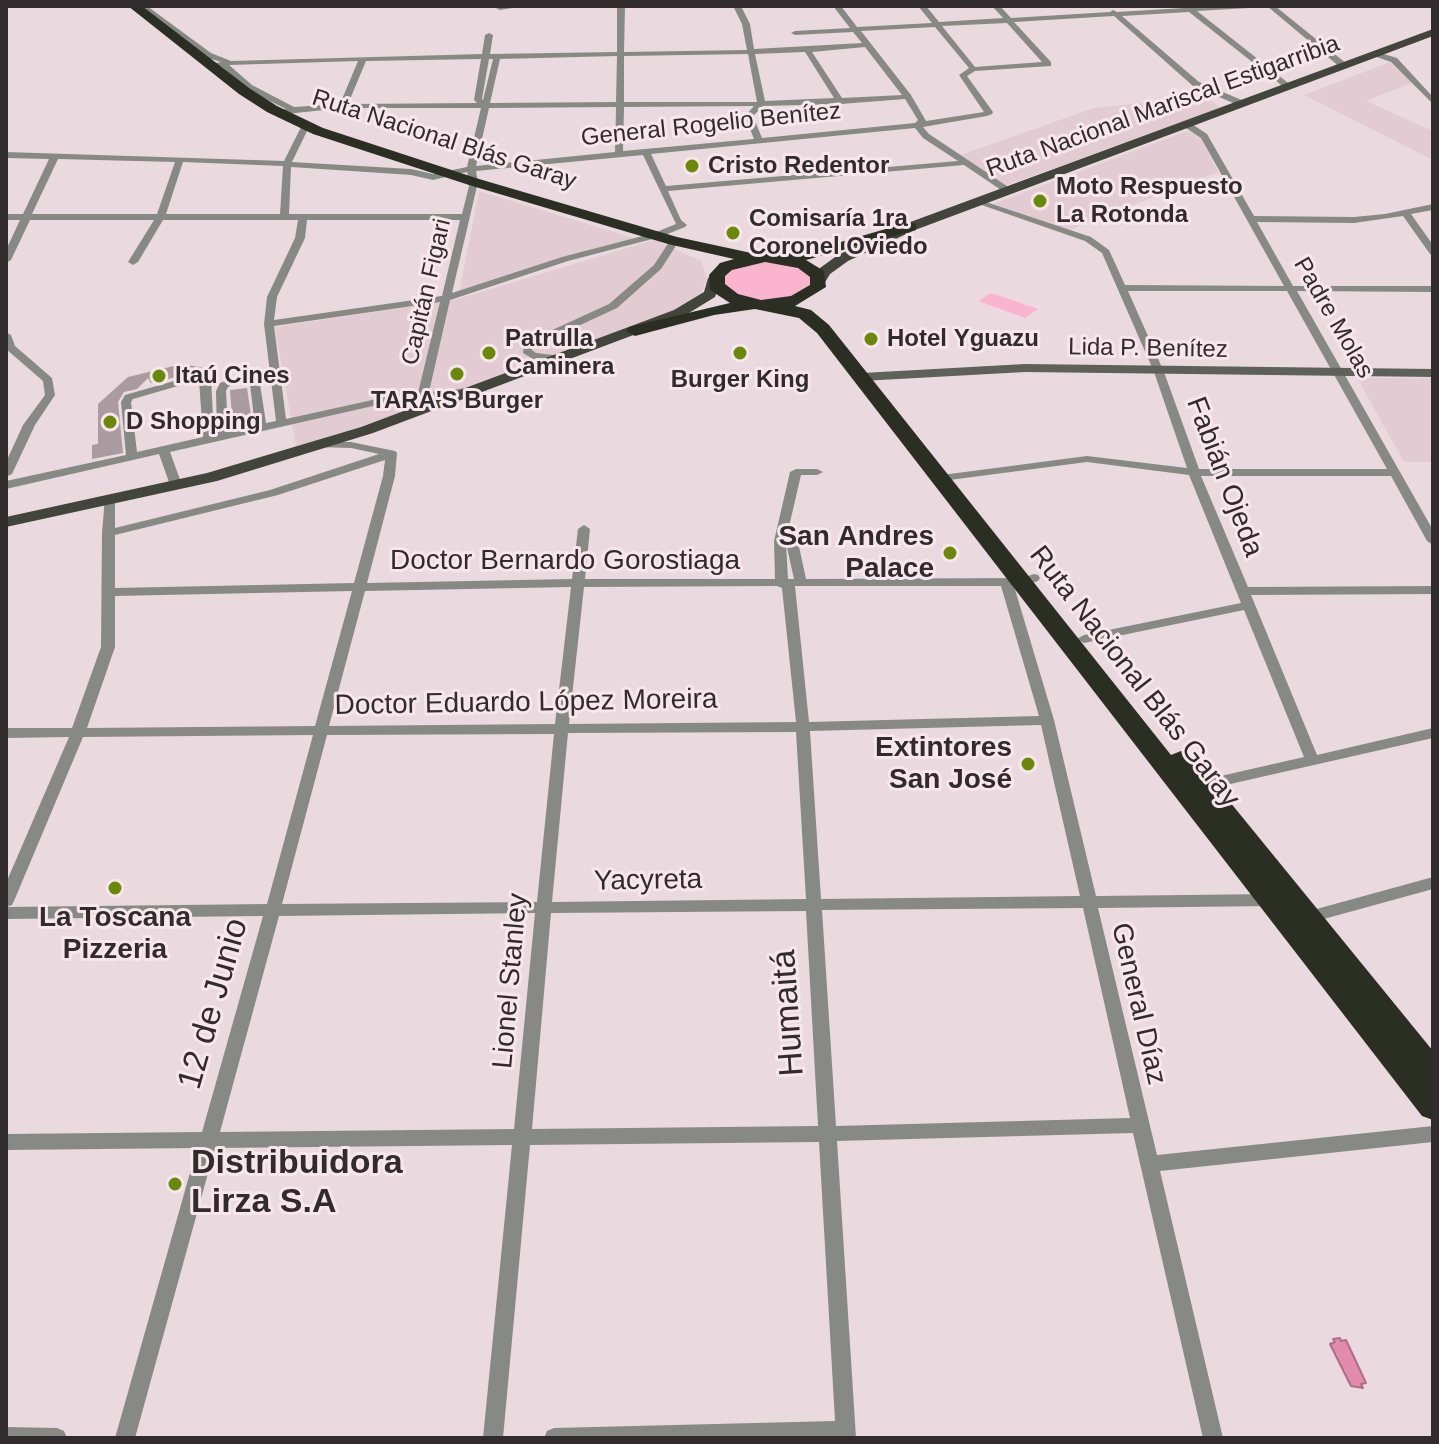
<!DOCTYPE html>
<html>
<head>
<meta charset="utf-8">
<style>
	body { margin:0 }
	#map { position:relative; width:1439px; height:1444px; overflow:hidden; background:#eadadf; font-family:Helvetica,sans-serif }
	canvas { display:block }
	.frame { position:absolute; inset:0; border:8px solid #322b2d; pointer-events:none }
</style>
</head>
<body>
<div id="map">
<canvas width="1439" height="1444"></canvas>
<div class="frame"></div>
</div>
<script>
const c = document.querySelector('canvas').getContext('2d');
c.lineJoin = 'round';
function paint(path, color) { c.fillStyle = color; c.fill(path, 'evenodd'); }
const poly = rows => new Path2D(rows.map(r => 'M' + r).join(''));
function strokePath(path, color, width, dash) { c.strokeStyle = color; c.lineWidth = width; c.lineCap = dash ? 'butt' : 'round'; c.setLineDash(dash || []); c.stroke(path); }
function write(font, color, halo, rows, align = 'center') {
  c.font = font + ' Helvetica,sans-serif'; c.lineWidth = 6; c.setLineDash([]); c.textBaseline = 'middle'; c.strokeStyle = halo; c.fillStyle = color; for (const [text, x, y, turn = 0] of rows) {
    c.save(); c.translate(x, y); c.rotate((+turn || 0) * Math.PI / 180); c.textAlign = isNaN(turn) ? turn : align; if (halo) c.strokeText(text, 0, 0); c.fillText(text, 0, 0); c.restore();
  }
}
const built = poly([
	[1390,62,1412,83,1366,101,1433,131,1433,160,1304,95],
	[1206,96,1220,108,1007,185,960,155,1094,108],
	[1187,131,1200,135,1218,172,1067,231,993,204],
	[479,191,637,239,459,293],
	[654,240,701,261,707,278,701,294,687,306,429,404,296,447,275,327,457,299],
	[1357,378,1433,378,1433,462,1404,462]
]);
const green = poly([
	[765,260,794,265,811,277,812,284,797,296,768,302,737,297,721,284,727,270],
	[991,293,1038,309,1025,318,978,301]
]);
const water = poly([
	[1340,1338,1341,1341,1346,1340,1366,1383,1361,1384,1363,1388,1351,1386,1330,1344,1335,1342,1333,1339,1340,1338]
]);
const building = poly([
	[182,364,210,369,151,383,148,378,137,389,124,392,118,402,123,453,92,459,92,445,98,444,98,404,128,377],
	[247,388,251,415,232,417,230,390]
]);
const street = poly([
	[139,6,147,6,211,53,231,61,482,54,485,35,489,33,493,35,490,54,617,52,617,6,625,6,624,52,747,50,742,24,733,6,741,6,750,24,754,49,862,43,853,32,795,35,791,33,795,31,850,28,833,6,841,6,857,27,932,23,918,6,926,6,939,22,1003,18,992,6,1000,6,1011,18,1110,12,1113,10,1117,12,1184,8,1182,6,1253,6,1249,8,1197,11,1292,86,1285,88,1189,12,1122,16,1199,82,1244,101,1244,105,1238,105,1193,86,1114,16,1014,22,1051,62,1051,66,975,71,967,76,993,112,992,114,987,116,923,127,929,134,1010,188,1010,192,1004,192,964,165,668,191,681,220,687,225,685,227,660,237,568,261,450,300,429,392,468,388,472,389,472,393,427,398,424,407,420,408,415,405,416,399,395,401,170,452,182,485,176,489,170,485,159,454,6,489,6,481,126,455,121,402,125,395,195,375,203,375,211,379,214,435,217,434,216,391,220,383,233,378,256,378,260,384,266,423,276,421,264,324,267,297,295,238,298,220,163,220,138,262,133,265,128,262,154,220,30,220,11,260,6,263,6,250,20,220,6,220,6,214,23,214,49,159,6,158,6,152,284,161,302,125,306,123,310,125,292,162,411,169,433,174,467,167,481,108,343,108,277,115,277,111,286,109,246,89,222,67,209,68,209,64,221,62,205,57,139,6],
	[1007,23,1042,62,975,67,942,26,1007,23],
	[935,27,969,68,959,75,984,112,926,121,911,95,861,31,935,27],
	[865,47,902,95,842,98,812,52,865,47],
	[805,52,834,98,765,101,755,54,805,52],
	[748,54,757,102,624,102,624,56,748,54],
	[617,56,616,102,490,103,500,59,617,56],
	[481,59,474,100,477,103,348,104,366,61,481,59],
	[489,59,493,59,483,100,482,99,489,59],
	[358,61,340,104,294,107,252,85,229,65,358,61],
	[905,99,918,120,915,123,762,138,753,116,763,106,841,104,905,99],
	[754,106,745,116,754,139,623,151,624,107,754,106],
	[616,107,615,152,476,166,489,108,616,107],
	[915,128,923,138,958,161,666,186,651,154,915,128],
	[643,155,676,224,654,233,562,257,452,293,478,182,476,171,643,155],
	[58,159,175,162,157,214,32,214,58,159],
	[183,162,283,166,280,214,166,214,183,162],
	[291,167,411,175,433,180,467,172,470,182,462,214,289,214,291,167],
	[307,220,460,220,442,296,274,320,277,297,305,238,307,220],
	[440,302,418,393,395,395,286,419,274,326,440,302],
	[199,380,203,437,137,452,131,402,133,399,199,380],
	[235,384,250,384,255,426,228,432,226,391,228,387,235,384],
	[500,6,524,6,500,10,496,8,500,6],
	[1267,6,1275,6,1347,64,1347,68,1341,68,1267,6],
	[1377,52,1397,58,1433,97,1433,104,1391,62,1374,56,1374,52,1377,52],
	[1183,122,1189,122,1207,134,1254,216,1354,217,1385,214,1433,204,1433,210,1411,214,1433,245,1433,255,1430,254,1403,216,1354,223,1257,222,1293,286,1433,286,1433,292,1297,291,1433,530,1433,545,1427,541,1391,476,1201,476,1248,587,1433,586,1433,594,1251,595,1317,755,1433,728,1433,738,1195,792,1190,791,1188,787,1190,783,1304,757,1244,610,1084,643,1077,639,1084,635,1241,603,1189,475,1087,462,942,481,936,478,942,475,1087,456,1187,468,1154,372,1102,253,1085,241,973,202,980,200,1091,237,1109,250,1125,285,1284,286,1201,138,1183,126,1183,122],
	[1128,291,1287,291,1387,469,1199,469,1164,372,1128,291],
	[671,239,679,241,661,269,617,308,533,347,532,350,536,353,562,356,562,360,533,359,523,353,524,343,609,304,654,265,671,239],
	[6,332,11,335,15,346,52,378,55,395,35,425,12,474,6,477,6,462,23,425,45,395,43,381,6,349,6,332],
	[321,442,351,442,395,451,397,453,395,476,367,583,572,579,578,529,584,525,590,529,585,579,775,579,774,541,790,472,796,469,817,469,823,472,817,475,801,475,788,531,797,537,806,579,1022,578,1034,574,1038,575,1040,578,1038,581,1023,586,1014,586,1054,720,1096,896,1273,894,1279,896,1281,900,1279,904,1273,906,1098,908,1157,1155,1433,1126,1433,1142,1160,1171,1223,1438,1203,1438,1133,1133,837,1141,856,1438,544,1438,547,1431,554,1428,835,1421,819,1142,530,1145,503,1438,483,1438,512,1145,215,1148,135,1438,115,1438,197,1148,6,1150,6,1134,202,1132,263,916,6,919,6,907,267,904,313,735,83,737,14,901,12,905,6,907,6,883,69,737,6,738,6,728,72,728,101,647,102,533,105,497,113,497,115,500,115,528,270,490,379,454,351,448,317,447,315,445,321,442],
	[385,460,383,476,354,583,115,588,115,535,278,495,385,460],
	[786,543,794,579,788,579,786,543],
	[777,586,782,588,796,722,569,724,584,587,777,586],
	[795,586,1001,586,1039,716,809,722,795,586],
	[571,587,555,724,329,726,365,591,571,587],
	[352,591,315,726,87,728,115,647,115,596,352,591],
	[1041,725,1080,896,821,899,810,731,1041,725],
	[796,732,806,899,552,902,568,733,796,732],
	[554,734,537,902,282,904,327,735,554,734],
	[1083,908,1130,1118,836,1126,822,910,1083,908],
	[806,911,818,1126,532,1129,551,913,806,911],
	[535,913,514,1129,220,1132,279,916,535,913],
	[1433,877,1433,889,1302,925,1296,923,1294,919,1296,915,1302,913,1433,877],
	[6,1427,57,1428,64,1431,67,1438,6,1438,6,1427]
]);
const secondary = poly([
	[1025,364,1433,369,1433,377,1025,372,862,381,856,377,862,373,1025,364]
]);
const primary = poly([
	[1433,29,1433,36,915,230,848,261,830,274,824,284,812,281,820,268,838,255,905,224,1433,29],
	[715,274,722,278,715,297,684,316,373,433,217,481,6,527,6,517,207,473,361,427,674,310,704,292,708,278,715,274]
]);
const highway = poly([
	[128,6,142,6,249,88,277,106,323,128,479,179,677,237,756,254,765,252,782,255,820,248,910,222,916,224,916,230,806,260,824,271,826,287,795,306,811,310,829,325,1171,755,1181,751,1190,753,1433,1051,1433,1120,1422,1116,817,333,799,318,755,309,714,315,635,336,626,331,629,327,730,303,710,290,709,275,720,263,734,259,668,244,469,185,313,134,267,112,239,94,128,6],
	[765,262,798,268,810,277,810,285,791,296,761,300,738,294,725,284,725,276,732,270,765,262]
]);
const markers = [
	[692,166,8,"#698907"],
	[1040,201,8,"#698907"],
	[733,233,8,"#698907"],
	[871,339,8,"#698907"],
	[489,353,8,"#698907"],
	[740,353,8,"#698907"],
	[457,374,8,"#698907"],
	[159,376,8,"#698907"],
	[110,422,8,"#698907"],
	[950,553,8,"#698907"],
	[1028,764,8,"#698907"],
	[115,888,8,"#698907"],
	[175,1184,8,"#698907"]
];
const farStreetnames = [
	["Ruta Nacional Mariscal Estigarribia",1163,107,-20],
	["General Rogelio Benítez",711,125,-6],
	["Ruta Nacional Blás Garay",444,140,18],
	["Capitán Figari",427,292,-77],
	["Padre Molas",1333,318,60],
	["Lida P. Benítez",1148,349,1]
];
const farPoinames = [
	["Cristo Redentor",708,166],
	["Moto Respuesto",1056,187],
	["La Rotonda",1056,215],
	["Comisaría 1ra",749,219],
	["Coronel Oviedo",749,247],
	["Patrulla",505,339],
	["Caminera",505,367],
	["Hotel Yguazu",887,339],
	["Itaú Cines",175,376],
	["Burger King",740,380,"center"],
	["TARA'S Burger",457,401,"center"],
	["D Shopping",126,422]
];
const streetNames = [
	["Fabián Ojeda",1224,477,69],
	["Doctor Bernardo Gorostiaga",565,561],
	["Ruta Nacional Blás Garay",1134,677,52],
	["Doctor Eduardo López Moreira",526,703,-1],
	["Yacyreta",648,881,-1],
	["Lionel Stanley",511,981,-85],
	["General Díaz",1138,1004,77]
];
const poiNames = [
	["San Andres",934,537],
	["Palace",934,569],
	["Extintores",1012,748],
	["San José",1012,780],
	["La Toscana",115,918,"center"],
	["Pizzeria",115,950,"center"]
];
const nearStreetnames = [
	["12 de Junio",214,1004,-74],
	["Humaitá",789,1013,-94]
];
const nearPoinames = [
	["Distribuidora",191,1164],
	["Lirza S.A",191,1203]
];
paint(built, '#e3cbd3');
paint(green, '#fbb4ce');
paint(water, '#e38bad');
strokePath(water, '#ae6e87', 2);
paint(building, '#aa9ba0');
paint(street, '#878a84');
paint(secondary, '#5e6159');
paint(primary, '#42453c');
paint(highway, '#2a2e23');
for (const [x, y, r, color] of markers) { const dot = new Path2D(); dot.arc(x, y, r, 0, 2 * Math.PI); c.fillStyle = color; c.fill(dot); strokePath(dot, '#f7e7ec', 3); }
write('24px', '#322b2d', '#f7e7ec', farStreetnames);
write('bold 24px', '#322b2d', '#f7e7ec', farPoinames, 'left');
write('28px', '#322b2d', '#f7e7ec', streetNames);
write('bold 28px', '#322b2d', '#f7e7ec', poiNames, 'right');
write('34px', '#322b2d', '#f7e7ec', nearStreetnames);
write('bold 34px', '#322b2d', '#f7e7ec', nearPoinames, 'left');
</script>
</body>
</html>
